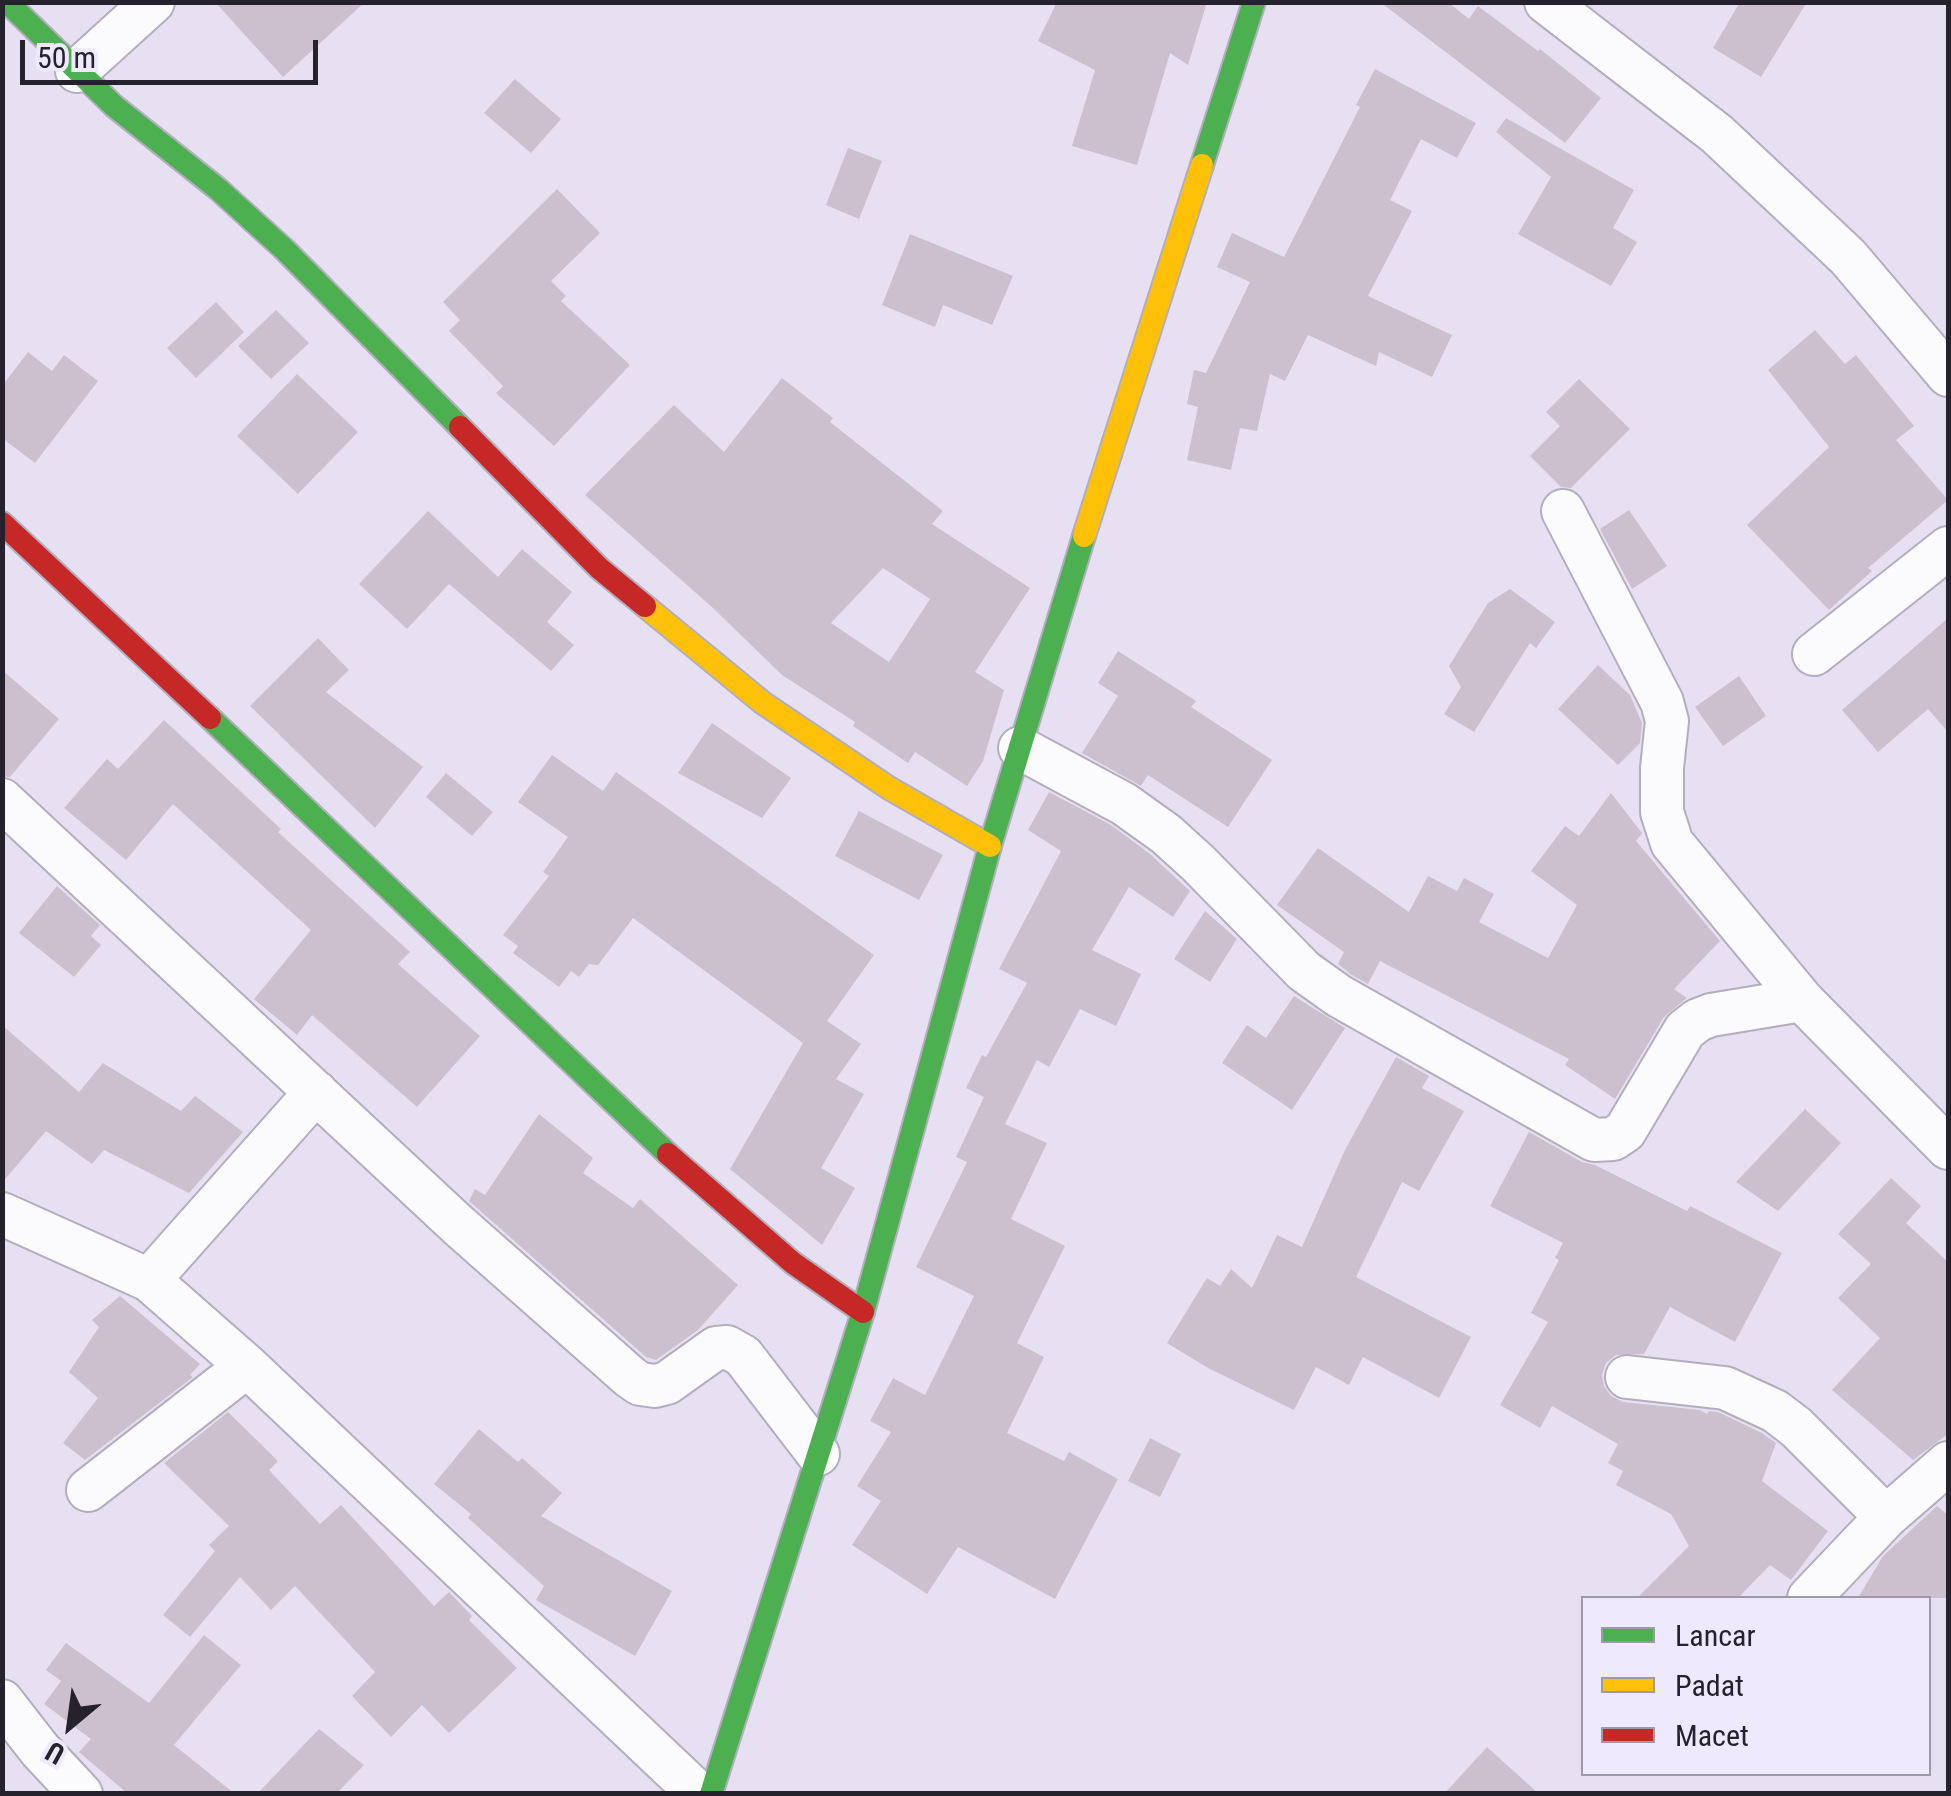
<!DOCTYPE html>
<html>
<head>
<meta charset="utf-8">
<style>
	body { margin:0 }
	#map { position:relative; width:1951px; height:1796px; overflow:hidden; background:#e6e0f2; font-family:"Roboto Condensed",sans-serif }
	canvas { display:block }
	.frame { position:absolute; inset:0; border:5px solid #25212d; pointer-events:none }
	.legend { position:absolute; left:1581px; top:1596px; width:350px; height:180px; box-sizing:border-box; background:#eee9fc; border:2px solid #9e99a9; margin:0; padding:12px 18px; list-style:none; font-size:30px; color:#25212d }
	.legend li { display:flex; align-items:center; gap:20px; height:50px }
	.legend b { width:50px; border:2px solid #9e99a9 }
	.north { position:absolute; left:20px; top:1676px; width:100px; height:100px; -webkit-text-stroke:8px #eee9fc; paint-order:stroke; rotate:209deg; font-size:28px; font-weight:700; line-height:40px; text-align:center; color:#25212d }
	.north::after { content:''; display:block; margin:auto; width:35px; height:45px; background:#25212d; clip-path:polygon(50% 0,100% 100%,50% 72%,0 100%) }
	.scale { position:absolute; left:20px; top:40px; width:298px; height:45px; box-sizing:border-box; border:5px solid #25212d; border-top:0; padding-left:12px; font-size:30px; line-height:35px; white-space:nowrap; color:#25212d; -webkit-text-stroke:8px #eee9fc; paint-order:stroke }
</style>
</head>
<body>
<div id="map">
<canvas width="1951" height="1796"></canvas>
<div class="frame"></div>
<ul class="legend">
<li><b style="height:12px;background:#4caf50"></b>Lancar</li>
<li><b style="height:12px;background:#ffc107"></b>Padat</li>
<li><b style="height:12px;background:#c62828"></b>Macet</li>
</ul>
<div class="north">U</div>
<div class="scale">50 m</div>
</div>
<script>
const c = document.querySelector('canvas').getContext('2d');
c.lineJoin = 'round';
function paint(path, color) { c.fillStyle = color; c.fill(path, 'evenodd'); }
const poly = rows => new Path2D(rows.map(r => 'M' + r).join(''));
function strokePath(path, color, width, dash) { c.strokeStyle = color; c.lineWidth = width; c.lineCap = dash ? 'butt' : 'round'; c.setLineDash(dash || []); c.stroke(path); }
const building = poly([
	[215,2,365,2,283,77],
	[1057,2,1207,2,1188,65,1170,53,1137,165,1072,146,1095,70,1038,41],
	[1380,2,1448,2,1469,19,1478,6,1538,51,1540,49,1601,98,1565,143],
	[1740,2,1807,2,1761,77,1713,48],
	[1375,69,1476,123,1457,158,1421,139,1390,200,1412,211,1368,296,1452,335,1432,377,1379,352,1376,366,1308,335,1285,381,1270,374,1257,431,1240,428,1231,470,1187,460,1198,407,1187,404,1194,370,1206,373,1250,282,1217,267,1232,233,1284,257,1360,107,1356,105],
	[515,79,561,119,531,153,484,113],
	[1506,118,1634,190,1613,228,1637,242,1611,286,1518,234,1551,177,1496,132],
	[848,148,882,161,859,219,826,205],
	[557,189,600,233,551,281,566,296,561,301,630,365,554,446,496,393,503,386,449,331,460,320,443,302],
	[910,234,1013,276,992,325,943,305,935,327,882,305],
	[216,302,244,332,196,378,167,348],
	[276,310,309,343,271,379,238,346],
	[1815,330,1845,364,1856,355,1914,426,1896,440,1948,500,1868,568,1872,571,1829,610,1747,525,1829,447,1768,370],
	[28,352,52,371,64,355,98,381,35,463,2,438,2,386],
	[297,374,358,432,298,494,237,436],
	[782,378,833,418,830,422,943,511,932,524,1030,588,975,672,1004,690,983,761,967,786,915,752,908,763,853,726,855,722,782,675,713,608,585,495,674,405,724,452],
	[883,568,930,599,889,662,831,623],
	[1579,379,1630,429,1571,488,1561,487,1530,456,1560,426,1546,412],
	[1629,510,1667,566,1632,589,1600,529],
	[428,511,498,577,522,549,572,592,547,622,574,645,551,671,449,584,407,629,359,584],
	[1510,589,1555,622,1536,648,1530,643,1474,732,1444,714,1461,687,1449,666,1488,603],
	[1948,618,1948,732,1928,709,1878,752,1842,710],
	[318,638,349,670,326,692,423,767,375,828,250,706],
	[1118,651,1196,701,1191,707,1272,760,1228,827,1148,775,1141,786,1082,753,1118,696,1098,683],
	[1598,665,1630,695,1642,723,1640,743,1618,765,1558,709],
	[2,670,59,719,10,777,2,776],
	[1739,676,1766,716,1723,746,1695,707],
	[164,720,281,829,278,832,410,952,398,964,480,1036,417,1107,312,1015,297,1035,254,999,311,930,173,804,126,860,64,808,107,759,118,769],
	[712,723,791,778,762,818,678,773],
	[552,755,603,791,616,772,874,955,827,1021,861,1044,836,1079,864,1094,821,1168,855,1188,822,1245,730,1169,803,1043,633,918,598,965,589,964,579,977,571,971,559,987,513,953,518,946,503,935,549,876,543,872,568,837,518,802],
	[446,773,493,812,472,836,426,797],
	[1049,792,1111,825,1150,854,1190,891,1173,917,1129,887,1092,950,1141,974,1116,1026,1080,1009,1049,1067,1037,1060,1005,1124,1047,1143,1011,1219,1065,1246,1017,1343,1044,1357,1007,1433,1064,1461,1069,1452,1118,1479,1055,1599,958,1547,927,1594,852,1545,881,1501,857,1486,891,1432,870,1421,893,1378,925,1395,974,1296,916,1267,967,1162,956,1157,984,1097,966,1088,982,1055,986,1057,1027,983,999,969,1061,851,1028,830],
	[1611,793,1642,833,1636,841,1720,941,1674,989,1687,998,1664,1017,1615,1099,1565,1065,1569,1059,1380,961,1368,984,1352,975,1338,964,1344,952,1277,905,1318,848,1409,912,1428,876,1457,891,1464,878,1494,894,1479,922,1548,958,1577,905,1531,871,1565,826,1579,836],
	[859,811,943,855,919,900,835,856],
	[57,886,100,925,91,936,101,945,74,977,19,933],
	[1205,911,1237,939,1210,982,1174,959],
	[1294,996,1345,1028,1292,1110,1222,1063,1247,1025,1266,1038],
	[2,1025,79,1092,103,1063,181,1111,195,1096,243,1132,189,1193,104,1150,92,1164,46,1131,2,1183],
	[1396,1057,1429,1076,1422,1088,1464,1111,1419,1191,1402,1182,1356,1277,1471,1337,1439,1398,1363,1357,1349,1385,1316,1367,1294,1410,1208,1368,1167,1343,1207,1278,1220,1286,1231,1269,1252,1288,1277,1235,1302,1247,1345,1150],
	[1805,1109,1841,1143,1778,1211,1736,1182],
	[539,1114,593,1158,583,1173,633,1208,640,1199,738,1285,698,1330,656,1360,646,1357,469,1201,475,1189,485,1195],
	[1529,1132,1582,1162,1595,1165,1687,1211,1690,1206,1782,1253,1735,1342,1670,1307,1644,1354,1616,1355,1606,1363,1602,1375,1604,1386,1611,1396,1623,1402,1700,1410,1707,1414,1709,1411,1718,1412,1762,1433,1776,1443,1762,1481,1828,1531,1791,1580,1770,1565,1738,1598,1637,1598,1689,1546,1671,1514,1616,1485,1623,1471,1608,1463,1618,1444,1552,1406,1540,1428,1500,1405,1548,1322,1531,1313,1559,1260,1555,1258,1563,1243,1490,1206],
	[1891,1178,1921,1206,1906,1223,1948,1262,1948,1434,1913,1460,1832,1390,1880,1338,1838,1298,1871,1264,1838,1234],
	[120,1296,200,1364,190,1375,193,1377,85,1460,63,1443,98,1398,69,1372,99,1327,92,1320],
	[228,1412,278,1461,269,1470,320,1524,341,1505,434,1606,449,1592,472,1616,469,1620,517,1668,449,1733,422,1705,391,1737,352,1696,375,1672,295,1586,271,1610,240,1577,190,1637,163,1615,215,1551,209,1545,229,1526,164,1463],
	[479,1429,518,1462,522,1458,562,1493,541,1516,672,1591,635,1656,536,1600,544,1586,468,1518,471,1514,434,1484],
	[1150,1438,1181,1454,1160,1497,1128,1481],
	[1937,1506,1948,1515,1948,1598,1858,1598,1883,1556],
	[204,1635,241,1665,174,1745,235,1794,128,1794,79,1752,91,1739,44,1704,61,1681,46,1670,66,1643,149,1703],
	[319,1729,364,1765,336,1794,257,1794],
	[1487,1747,1539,1794,1444,1794]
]);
const street = poly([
	[1546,2,1717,134,1848,257,1948,375],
	[77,71,153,2],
	[1563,511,1662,702,1667,721,1662,768,1662,812,1672,843,1802,1000,1948,1148],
	[1814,654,1948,548],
	[1020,748,1124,804,1166,834,1198,863,1304,971,1339,996,1594,1140,1613,1139,1625,1131,1685,1030,1698,1020,1711,1015,1802,1000],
	[2,800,458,1225,630,1377,640,1384,655,1386,667,1383,716,1348,727,1347,743,1356,818,1454],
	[2,1214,149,1280,247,1366,699,1794],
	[149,1280,316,1092],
	[1627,1377,1725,1388,1775,1411,1796,1427,1886,1517],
	[88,1490,247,1366],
	[1809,1598,1886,1517,1948,1463],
	[2,1701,40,1750,81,1794]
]);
const fast = poly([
	[7,2,114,106,218,189,285,250,460,427],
	[1202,165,1254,2],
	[210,718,668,1154],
	[711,1794,863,1312,990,846,1084,536]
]);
const slow = poly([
	[1084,536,1202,165],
	[645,606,763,703,889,788,990,846]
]);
const jam = poly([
	[460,427,599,568,645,606],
	[2,523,210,718],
	[668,1154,793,1263,863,1312]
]);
paint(building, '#ccc0cf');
strokePath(street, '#b3aebd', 46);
strokePath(fast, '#b3aebd', 26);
strokePath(slow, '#b3aebd', 26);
strokePath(jam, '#b3aebd', 26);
strokePath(street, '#fbfafd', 42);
strokePath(fast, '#4caf50', 22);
strokePath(slow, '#ffc107', 22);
strokePath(jam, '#c62828', 22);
</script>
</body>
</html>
